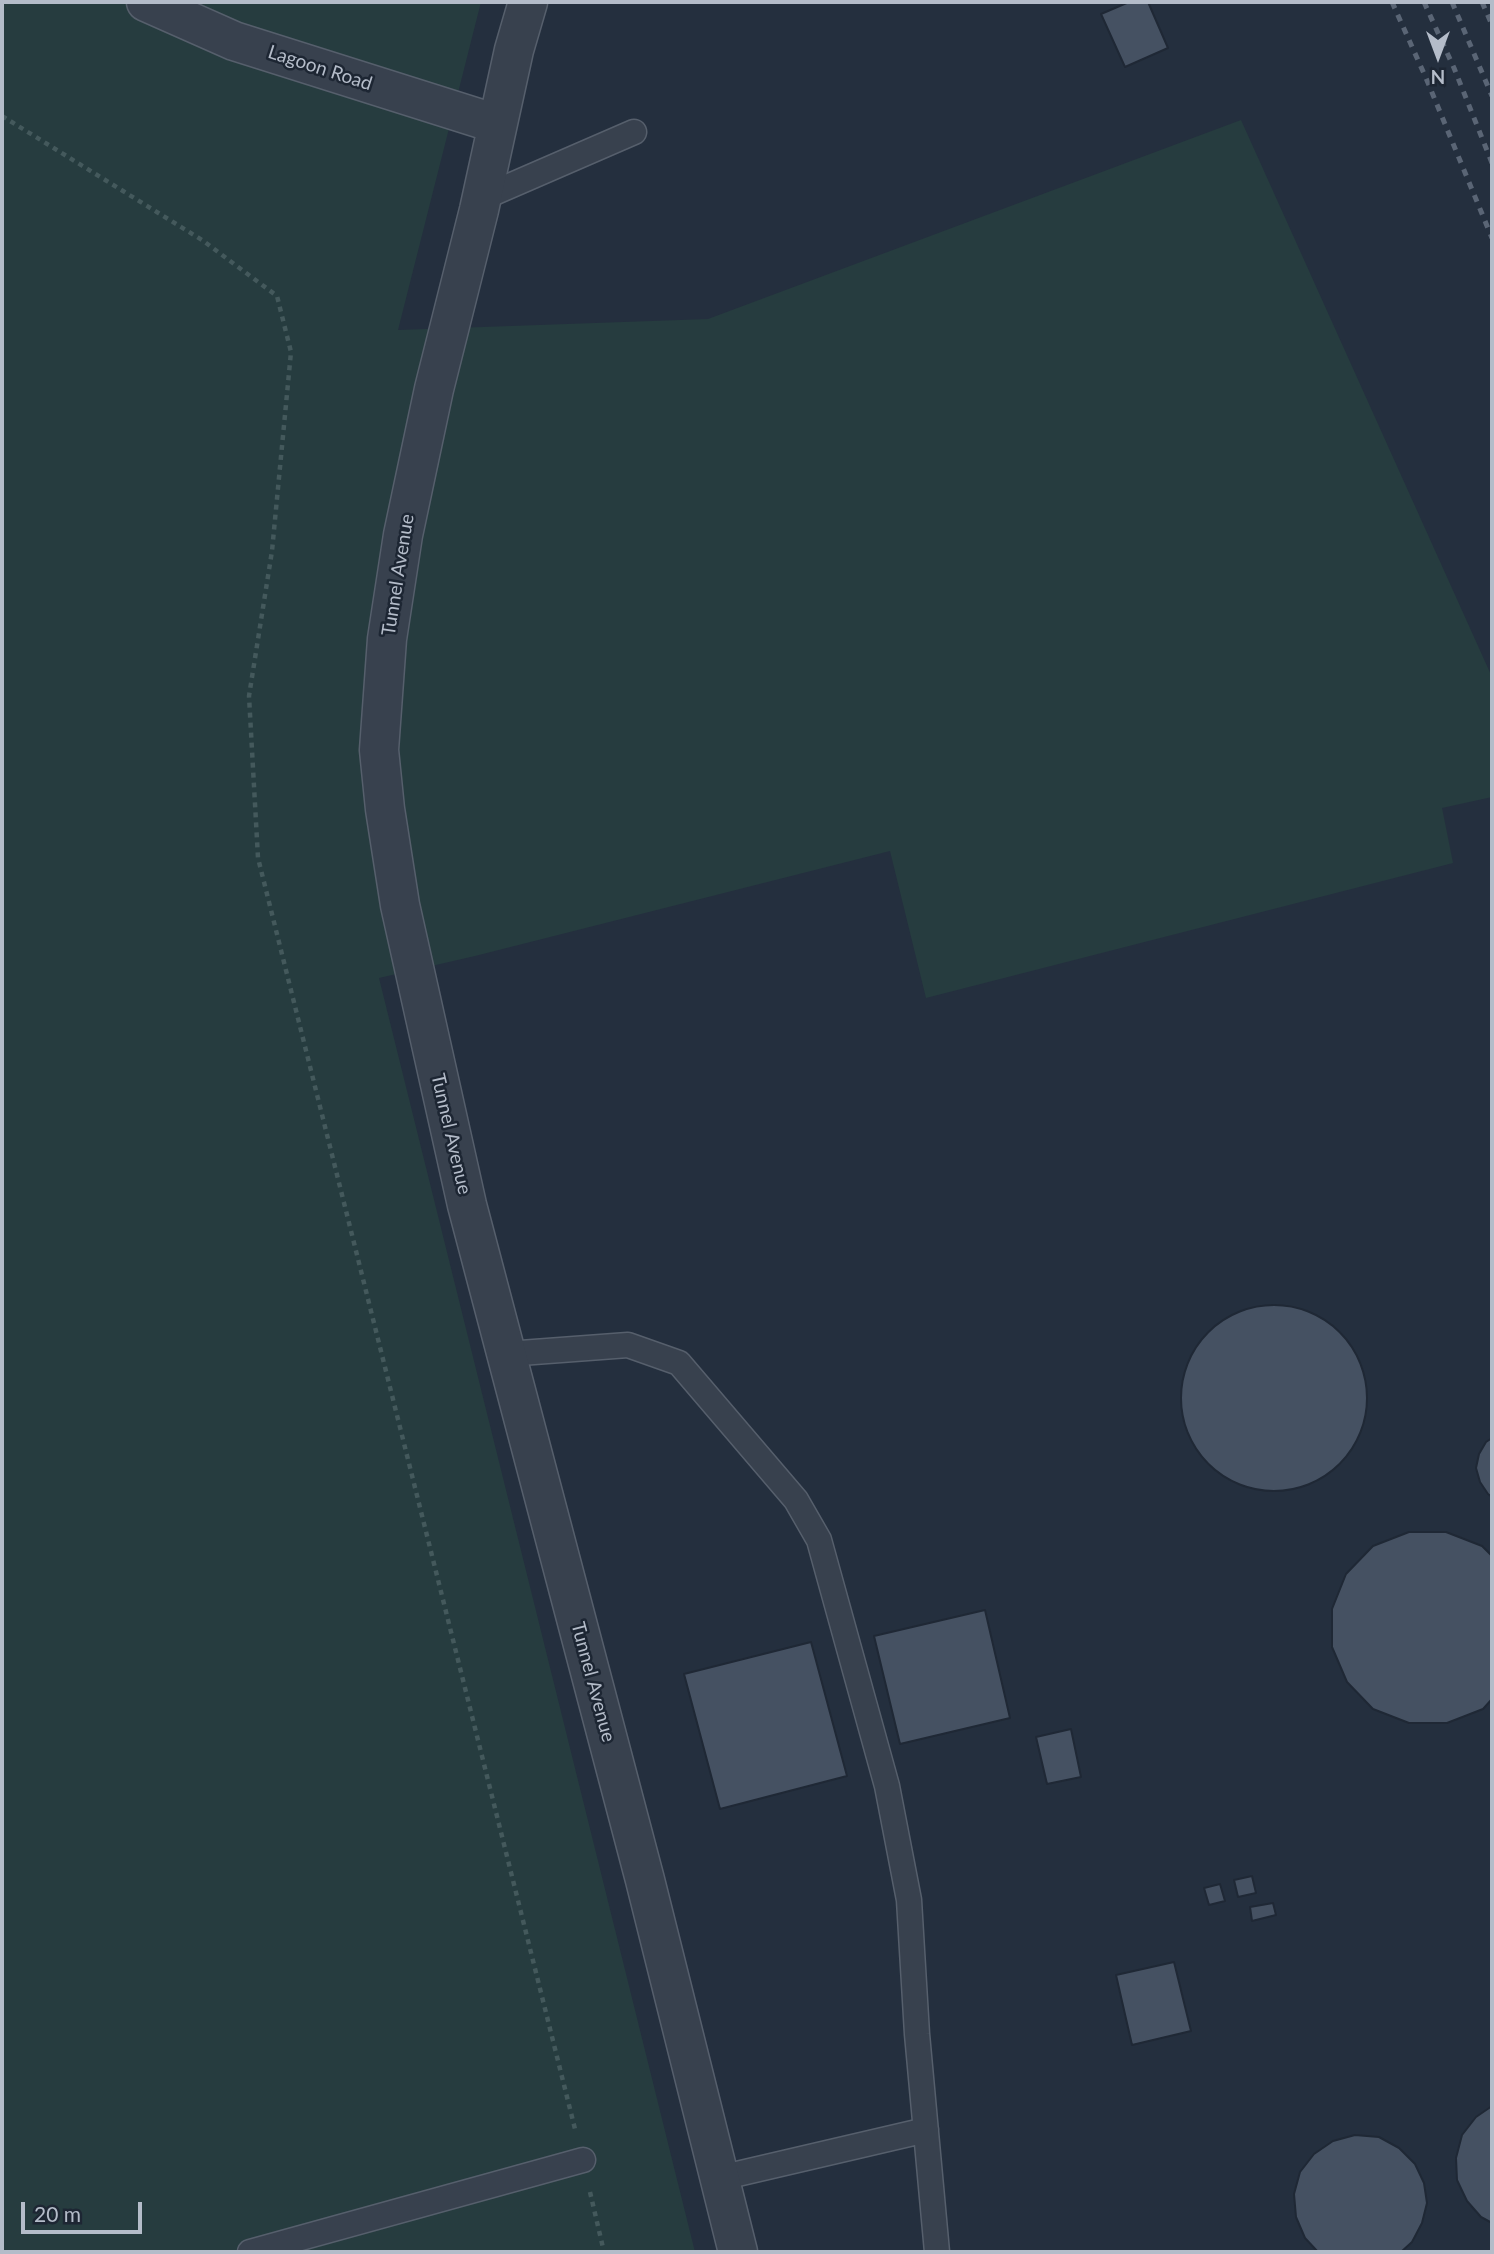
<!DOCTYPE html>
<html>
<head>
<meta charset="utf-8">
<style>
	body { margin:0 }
	#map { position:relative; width:1494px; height:2254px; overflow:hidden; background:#242f3e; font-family:Lato,sans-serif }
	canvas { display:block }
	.frame { position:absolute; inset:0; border:4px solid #b4bcc9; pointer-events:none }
	.north { position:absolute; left:1403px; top:21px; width:70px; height:70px; -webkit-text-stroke:5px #1d2633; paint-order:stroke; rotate:180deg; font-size:19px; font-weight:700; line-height:28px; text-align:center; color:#b4bcc9 }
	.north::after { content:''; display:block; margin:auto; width:24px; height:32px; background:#b4bcc9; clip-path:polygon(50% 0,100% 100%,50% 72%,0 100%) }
	.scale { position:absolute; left:21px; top:2202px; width:121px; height:32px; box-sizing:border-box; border:4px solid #b4bcc9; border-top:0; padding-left:9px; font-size:21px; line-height:24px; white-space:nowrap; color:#b4bcc9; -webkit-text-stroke:5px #1d2633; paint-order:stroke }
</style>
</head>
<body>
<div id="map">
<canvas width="1494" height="2254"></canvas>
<div class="frame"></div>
<div class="north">N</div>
<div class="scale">20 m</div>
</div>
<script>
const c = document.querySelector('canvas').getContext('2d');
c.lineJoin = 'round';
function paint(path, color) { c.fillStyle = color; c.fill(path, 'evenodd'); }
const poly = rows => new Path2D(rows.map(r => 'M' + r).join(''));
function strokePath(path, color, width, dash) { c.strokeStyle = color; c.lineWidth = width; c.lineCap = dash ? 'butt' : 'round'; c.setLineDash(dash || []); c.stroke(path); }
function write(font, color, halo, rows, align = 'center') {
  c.font = font + ' Lato,sans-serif'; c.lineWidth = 5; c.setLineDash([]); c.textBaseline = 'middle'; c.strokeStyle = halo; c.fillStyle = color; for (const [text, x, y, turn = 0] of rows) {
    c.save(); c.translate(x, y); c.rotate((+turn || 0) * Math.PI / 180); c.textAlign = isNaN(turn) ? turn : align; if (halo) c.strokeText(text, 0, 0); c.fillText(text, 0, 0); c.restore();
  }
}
const green = poly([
	[2,2,481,2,398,330,708,319,1241,120,1492,677,1492,797,1442,808,1453,863,926,998,890,851,475,956,379,978,695,2252,2,2252]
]);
const building = poly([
	[1129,2,1148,2,1168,48,1125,67,1101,14,1129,2],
	'1181 1398a93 93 0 1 1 186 0a93 93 0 1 1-186 0Z',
	[1492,1438,1492,1497,1488,1494,1480,1482,1476,1468,1479,1454,1486,1442,1492,1438],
	[1409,1532,1446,1532,1482,1546,1492,1556,1492,1699,1483,1709,1447,1723,1409,1723,1373,1709,1347,1682,1332,1647,1332,1609,1346,1574,1373,1546,1409,1532],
	[985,1610,1010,1718,900,1744,874,1636,985,1610],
	[811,1642,847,1776,720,1809,684,1674,811,1642],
	[1071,1729,1081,1777,1047,1784,1036,1737,1071,1729],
	[1252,1876,1256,1893,1238,1897,1234,1880,1252,1876],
	[1220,1884,1225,1901,1209,1905,1204,1888,1220,1884],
	[1273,1903,1276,1915,1252,1921,1250,1907,1273,1903],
	[1174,1962,1191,2031,1132,2045,1116,1975,1174,1962],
	[1492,2106,1492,2223,1481,2217,1467,2201,1457,2180,1456,2158,1462,2135,1476,2117,1492,2106],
	[1355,2135,1379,2137,1399,2148,1415,2164,1424,2183,1427,2203,1422,2223,1412,2242,1401,2252,1318,2252,1305,2238,1296,2217,1294,2194,1300,2172,1314,2154,1333,2141,1355,2135]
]);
const path = poly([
	[2,116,202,240,277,296,291,352,272,551,249,696,258,858,575,2129],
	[590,2192,604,2252]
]);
const service = poly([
	[482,198,634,132],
	[507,1354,628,1345,679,1363,796,1500,819,1540,887,1786,909,1900,917,2034,937,2252],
	[720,2178,926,2130],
	[250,2252,583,2160]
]);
const tertiary = poly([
	[146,2,234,41,497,124],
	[528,2,514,50,479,210,434,389,403,535,387,639,379,750,385,809,400,905,467,1205,645,1880,738,2252]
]);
const rail = poly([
	[1392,2,1426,78,1492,238],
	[1424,2,1454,68,1492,163],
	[1452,2,1492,96],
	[1482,2,1492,25]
]);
const streetNames = [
	["Lagoon Road",320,68,18],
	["Tunnel Avenue",398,575,-81],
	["Tunnel Avenue",451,1134,77],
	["Tunnel Avenue",593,1682,75]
];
paint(green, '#263c3f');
paint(building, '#455162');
strokePath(building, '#1f2835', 2);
strokePath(service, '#565f6c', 27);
strokePath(tertiary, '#565f6c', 41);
strokePath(path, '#44595c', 4.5, [5, 5]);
strokePath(service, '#38414e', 24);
strokePath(tertiary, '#38414e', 38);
strokePath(rail, '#5a6575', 5, [7, 7]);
write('19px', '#b4bcc9', '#1d2633', streetNames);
</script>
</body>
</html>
